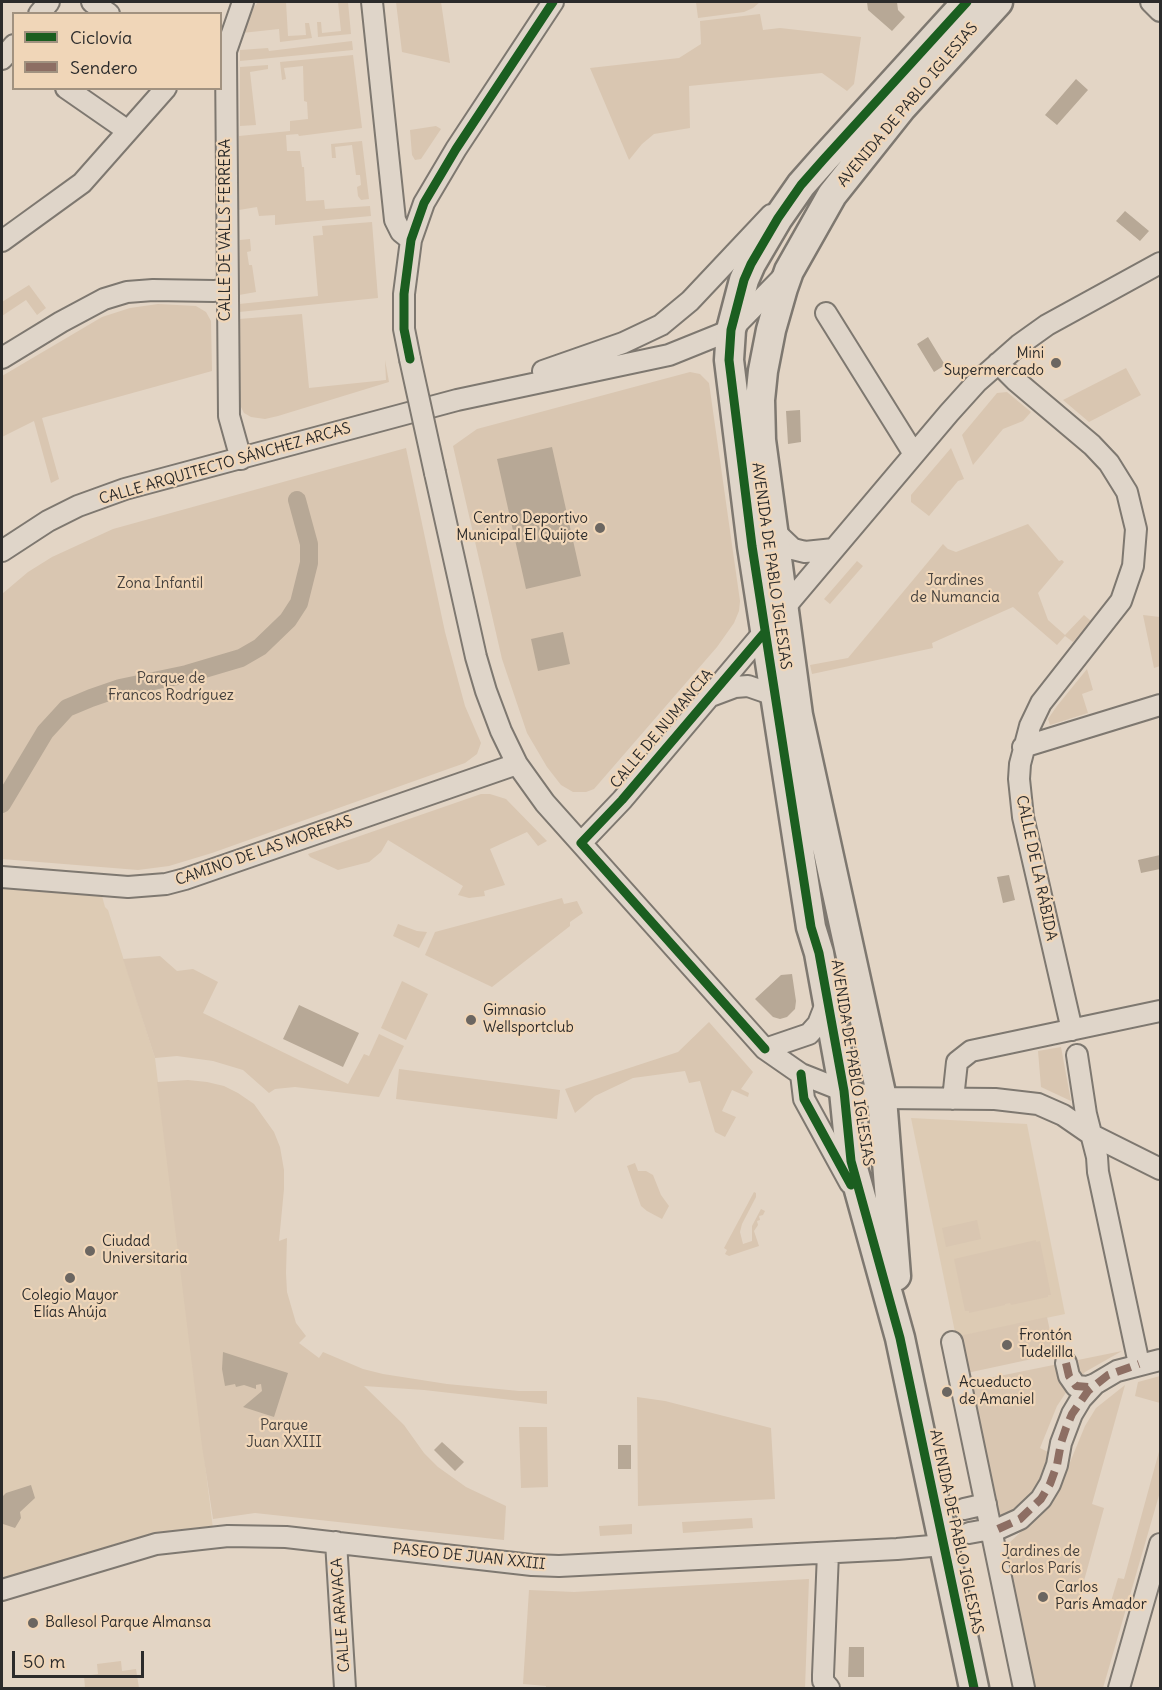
<!DOCTYPE html>
<html>
<head>
<meta charset="utf-8">
<style>
	body { margin:0 }
	#map { position:relative; width:1162px; height:1690px; overflow:hidden; background:#e3d5c5; font-family:Delius,sans-serif }
	canvas { display:block }
	.frame { position:absolute; inset:0; border:3px solid #2b2b2b; pointer-events:none }
	.legend { position:absolute; left:12px; top:12px; width:210px; height:78px; box-sizing:border-box; background:#f0d6b8; border:2px solid #a19280; margin:0; padding:8px 10px; list-style:none; font-size:18px; color:#2b2b2b }
	.legend li { display:flex; align-items:center; gap:12px; height:30px }
	.legend b { width:30px; border:2px solid #a19280 }
	.scale { position:absolute; left:12px; top:1651px; width:132px; height:27px; box-sizing:border-box; border:3px solid #2b2b2b; border-top:0; padding-left:8px; font-size:18px; line-height:21px; white-space:nowrap; color:#2b2b2b; -webkit-text-stroke:4px #f0d6b8; paint-order:stroke }
</style>
</head>
<body>
<div id="map">
<canvas width="1162" height="1690"></canvas>
<div class="frame"></div>
<ul class="legend">
<li><b style="height:8px;background:#1b5e20"></b>Ciclovía</li>
<li><b style="height:8px;background:#8d6e63"></b>Sendero</li>
</ul>
<div class="scale">50 m</div>
</div>
<script>
const c = document.querySelector('canvas').getContext('2d');
c.lineJoin = 'round';
function paint(path, color) { c.fillStyle = color; c.fill(path, 'evenodd'); }
const poly = rows => new Path2D(rows.map(r => 'M' + r).join(''));
function strokePath(path, color, width, dash) { c.strokeStyle = color; c.lineWidth = width; c.lineCap = dash ? 'butt' : 'round'; c.setLineDash(dash || []); c.stroke(path); }
function write(font, color, halo, rows, align = 'center') {
  c.font = font + ' Delius,sans-serif'; c.lineWidth = 4.5; c.setLineDash([]); c.textBaseline = 'middle'; c.strokeStyle = halo; c.fillStyle = color; for (const [text, x, y, turn = 0] of rows) {
    c.save(); c.translate(x, y); c.rotate((+turn || 0) * Math.PI / 180); c.textAlign = isNaN(turn) ? turn : align; if (halo) c.strokeText(text, 0, 0); c.fillText(text, 0, 0); c.restore();
  }
}
const built = poly([
	[2,877,99,885,105,907,108,910,155,1058,214,1537,2,1590],
	[911,1118,1027,1124,1065,1314,956,1337]
]);
const green = poly([
	[258,2,286,2,288,36,306,35,305,23,309,23,312,38,280,42,279,29,242,33,248,15],
	[338,2,348,2,351,34,318,37,317,22,321,22,322,33,341,31],
	[396,2,441,2,450,63,402,52],
	[696,2,760,2,753,8,744,12,698,18],
	[760,14,763,30,780,28,861,37,854,84,847,91,822,73,689,86,690,128,654,134,642,144,629,160,590,68,679,58,701,44,700,21],
	[352,41,353,50,240,61,240,50,268,48,269,51],
	[353,55,362,128,299,136,298,134,286,135,287,151,300,151,302,167,304,167,306,201,324,200,325,209,370,206,371,216,275,225,275,215,259,216,257,207,239,210,239,136,290,131,290,121,308,119,307,102,304,101,303,66,284,68,286,79,282,80,280,62],
	[268,65,268,69,250,72,256,125,240,126,240,67],
	[436,126,441,129,421,159,415,160,412,155,410,130],
	[362,141,369,199,361,200,358,196,357,187,361,185,360,175,356,175,352,145,335,147,336,158,332,158,331,144],
	[372,222,378,298,239,312,239,304,318,296,313,236,323,235,322,226],
	[250,239,251,251,247,252,249,265,252,265,256,292,239,295,240,240],
	[29,285,46,308,37,315,26,300,2,316,2,302],
	[158,304,196,306,206,312,211,321,212,371,42,418,59,479,51,483,34,421,2,437,2,376,102,317,130,308],
	[302,314,309,388,386,380,385,360,389,382,278,416,265,419,251,417,244,413,239,403,239,319],
	[1126,368,1141,395,1089,422,1063,400],
	[690,372,700,374,709,383,740,601,739,611,734,623,717,647,594,789,586,792,573,792,561,785,547,767,527,733,502,659,453,446,477,429],
	[1007,392,1031,412,1023,421,1003,429,973,465,962,435,997,393],
	[406,448,445,632,465,706,481,743,477,754,465,763,212,853,169,866,138,870,2,859,2,594,28,572,52,557,113,529],
	[951,448,964,479,958,481,929,516,911,502,911,495],
	[1028,524,1059,561,1062,560,1064,562,1038,593,1048,620,1065,635,1084,615,1091,621,1073,642,1065,636,1057,645,1013,607,932,643,933,648,812,674,810,665,848,658,943,544,948,549,956,552],
	[857,561,863,566,830,604,824,599],
	[1143,615,1160,617,1160,666,1154,668],
	[1087,669,1093,690,1082,694,1088,713,1050,725,1048,719,1057,706],
	[481,794,490,794,506,799,547,841,538,846,527,832,490,849,505,885,484,891,485,896,469,898,458,895,463,886,388,840,381,852,369,862,338,870,310,857,308,854],
	[562,898,564,904,577,901,583,913,570,922,570,926,492,987,425,955,435,932],
	[398,924,417,931,427,932,419,948,393,936],
	[160,956,177,971,193,969,218,982,203,1013,348,1084,364,1054,369,1056,379,1034,404,1046,379,1097,295,1087,275,1089,269,1093,243,1070,213,1061,177,1056,155,1058,123,959],
	[402,981,428,994,406,1040,381,1028],
	[709,1022,753,1072,741,1089,749,1093,748,1097,732,1090,722,1111,736,1117,725,1137,715,1132,700,1081,689,1083,685,1071,633,1078,595,1096,575,1113,565,1089,678,1052],
	[1061,1047,1071,1101,1041,1087,1038,1051],
	[399,1069,560,1090,557,1119,396,1099],
	[188,1080,207,1082,224,1086,238,1093,254,1104,274,1132,280,1147,284,1170,284,1189,279,1241,287,1238,286,1273,287,1292,296,1323,306,1336,299,1343,319,1358,323,1352,363,1369,383,1374,447,1384,519,1391,547,1391,547,1404,424,1390,364,1386,404,1425,424,1453,438,1467,466,1487,506,1506,504,1540,255,1513,213,1519,202,1446,157,1082],
	[635,1163,638,1171,646,1171,653,1175,661,1195,669,1206,662,1219,647,1211,641,1206,627,1166],
	[754,1192,756,1193,756,1197,742,1224,740,1232,743,1244,752,1241,752,1226,761,1209,765,1211,763,1215,759,1216,760,1220,757,1221,758,1225,754,1231,759,1246,729,1256,725,1254,727,1250,724,1248],
	[977,1220,981,1239,946,1247,942,1228],
	[1036,1240,1036,1242,1040,1241,1051,1295,1048,1295,1048,1297,1011,1305,1010,1303,1005,1304,1005,1305,969,1313,969,1311,965,1311,954,1259],
	[1047,1317,1055,1354,967,1373,959,1336],
	[1122,1351,1085,1372,1067,1391,1057,1406,1040,1448,1050,1453,1046,1479,1019,1510,999,1520,970,1382],
	[1160,1376,1160,1403,1135,1396,1138,1382],
	[1125,1385,1092,1504,1104,1508,1079,1599,1109,1608,1118,1578,1124,1579,1160,1448,1160,1492,1103,1688,1032,1688,1004,1552,1006,1546,1049,1505,1059,1489,1085,1426,1096,1408],
	[637,1397,665,1401,771,1428,775,1499,638,1506],
	[519,1427,547,1427,548,1487,521,1488],
	[752,1518,753,1528,683,1533,682,1522],
	[632,1524,632,1534,600,1536,599,1526],
	[809,1579,805,1688,546,1688,546,1686,523,1684,529,1590,574,1592],
	[121,1661,122,1671,136,1669,139,1688,85,1688,84,1676,98,1674,97,1664]
]);
const water = poly([
	[867,2,897,2,898,10,905,17,892,31,868,10],
	[1076,79,1088,90,1057,125,1045,115],
	[1125,211,1149,231,1140,241,1116,221],
	[928,337,945,365,934,372,917,344],
	[800,410,801,442,788,444,786,411],
	[552,447,581,576,526,589,497,459],
	[563,632,570,664,538,671,531,639],
	[1160,855,1160,869,1141,873,1138,860],
	[1009,875,1015,900,1003,903,997,877],
	[792,974,796,1001,795,1009,787,1017,780,1019,773,1017,755,999,781,975],
	[299,1005,359,1033,343,1067,283,1039],
	[223,1352,288,1373,274,1417,243,1407,262,1391,261,1384,256,1385,256,1389,244,1385,236,1387,235,1384,225,1386,222,1369],
	[442,1442,464,1462,455,1471,434,1450],
	[618,1445,631,1445,631,1469,618,1469],
	[31,1485,35,1498,20,1512,21,1518,15,1528,3,1524,2,1497,6,1493],
	[849,1647,864,1647,864,1677,848,1677]
]);
const canal = poly([
	[2,804,45,732,67,708,91,698,120,688,187,674,241,658,260,647,288,620,299,603,309,563,309,544,297,500]
]);
const street = poly([
	[92,2,109,14],
	[372,2,395,220,401,232,411,240],
	[1151,2,1160,11],
	[39,14,49,2],
	[2,59,14,45],
	[66,88,128,131],
	[2,241,82,183,166,88],
	[826,313,914,454],
	[2,358,61,322,104,299,127,292,153,290,214,291,226,289],
	[410,359,404,329,404,294,411,240,424,203,456,149,553,2],
	[998,363,1015,380,1092,445,1109,463,1127,492,1136,529,1133,566,1121,601,1041,703,1030,726,1020,764,1019,779,1023,817,1072,1030],
	[543,371,623,343,661,325,690,301,771,215],
	[241,459,229,416,226,59,226,51,243,2],
	[435,473,476,657,486,691,501,731,517,764,545,803,765,1049,801,1074,844,1091,882,1098,995,1099,1038,1104,1063,1115,1092,1135,1160,1169],
	[774,531,793,549,805,552,834,549],
	[2,551,48,521,78,506,125,489,457,400,669,355,731,330,785,275],
	[711,696,735,687,748,686,774,695],
	[1023,747,1160,705],
	[581,843,622,800,949,413,977,382,1019,345,1047,325,1160,263],
	[2,877,128,887,166,884,185,879,517,764],
	[765,1049,809,1034,818,1024,827,1001],
	[1077,1055,1086,1114,1097,1157,1098,1172,1139,1364],
	[801,1074,804,1099,850,1183],
	[953,1099,957,1062,971,1051,1160,1011],
	[952,1342,1024,1688],
	[1066,1363,1069,1376,1076,1386,1088,1387,1095,1384],
	[964,1509,986,1504],
	[998,1529,1020,1519,1041,1499,1050,1484,1057,1465,1061,1443,1072,1414,1081,1399,1095,1384,1117,1371,1160,1360],
	[969,1533,991,1529],
	[336,1542,345,1688],
	[828,1553,823,1675,823,1681,829,1688],
	[2,1590,156,1544,228,1536,286,1537,532,1565,559,1566,897,1549,943,1545],
	[1119,1688,1160,1544]
]);
const secondary = poly([
	[967,2,823,160,801,185,778,218,751,264,744,280,731,330,729,360,752,546,811,927,819,953,844,1091,851,1161,900,1338,974,1688],
	[896,1276,882,1098,798,715,761,440,760,400,763,371,771,330,783,288,789,271,832,195,902,107,998,2]
]);
const streetBridge = poly([
	[410,359,435,473]
]);
const quiet = poly([
	[1066,1363,1069,1376,1076,1386,1088,1387,1095,1384],
	[998,1529,1020,1519,1041,1499,1050,1484,1057,1465,1061,1443,1066,1428,1072,1414,1088,1391,1108,1375,1139,1364]
]);
const cycleway = poly([
	[967,2,823,160,801,185,778,218,751,264,744,280,731,330,729,360,752,546,811,927,819,953,844,1091,851,1161,900,1338,974,1688],
	[410,359,404,329,404,294,411,240,424,203,456,149,553,2],
	[765,1049,581,843,622,800,765,632],
	[801,1074,804,1099,851,1185]
]);
const markers = [
	[1056,363,6,"#6b6661"],
	[600,528,6,"#6b6661"],
	[471,1020,6,"#6b6661"],
	[90,1251,6,"#6b6661"],
	[70,1278,6,"#6b6661"],
	[1007,1345,6,"#6b6661"],
	[947,1392,6,"#6b6661"],
	[1043,1597,6,"#6b6661"],
	[33,1623,6,"#6b6661"]
];
const streetNames = [
	["AVENIDA DE PABLO IGLESIAS",908,105,-50],
	["CALLE DE VALLS FERRERA",226,230,-90],
	["CALLE ARQUITECTO SÁNCHEZ ARCAS",225,464,-16],
	["AVENIDA DE PABLO IGLESIAS",771,566,82],
	["CALLE DE NUMANCIA",662,729,-50],
	["CAMINO DE LAS MORERAS",264,851,-19],
	["CALLE DE LA RÁBIDA",1036,868,78],
	["AVENIDA DE PABLO IGLESIAS",852,1063,81],
	["AVENIDA DE PABLO IGLESIAS",956,1532,78],
	["PASEO DE JUAN XXIII",469,1557,6],
	["CALLE ARAVACA",341,1615,-94]
];
const poiNames = [
	["Mini",1044,354,"right"],
	["Supermercado",1044,371,"right"],
	["Centro Deportivo",588,519,"right"],
	["Municipal El Quijote",588,536,"right"],
	["Gimnasio",483,1011],
	["Wellsportclub",483,1028],
	["Ciudad",102,1242],
	["Universitaria",102,1259],
	["Colegio Mayor",70,1296,"center"],
	["Elías Ahúja",70,1313,"center"],
	["Frontón",1019,1336],
	["Tudelilla",1019,1353],
	["Acueducto",959,1383],
	["de Amaniel",959,1400],
	["Carlos",1055,1588],
	["París Amador",1055,1605],
	["Ballesol Parque Almansa",45,1623]
];
const parkNames = [
	["Jardines",955,581],
	["de Numancia",955,598],
	["Zona Infantil",160,584],
	["Parque de",171,679],
	["Francos Rodríguez",171,696],
	["Parque",284,1426],
	["Juan XXIII",284,1443],
	["Jardines de",1041,1552],
	["Carlos París",1041,1569]
];
paint(built, '#ddcbb4');
paint(green, '#d9c6b1');
paint(water, '#b7a896');
strokePath(canal, '#b7a896', 18);
strokePath(street, '#7e7870', 24);
strokePath(secondary, '#7e7870', 33);
strokePath(street, '#dfd5c9', 20);
strokePath(secondary, '#dfd5c9', 28);
strokePath(streetBridge, '#7e7870', 24, []);
strokePath(streetBridge, '#dfd5c9', 20);
strokePath(quiet, '#8d6e63', 8, [15, 8]);
strokePath(cycleway, '#1b5e20', 9);
for (const [x, y, r, color] of markers) { const dot = new Path2D(); dot.arc(x, y, r, 0, 2 * Math.PI); c.fillStyle = color; c.fill(dot); strokePath(dot, '#f0d6b8', 2); }
write('15px', '#2b2b2b', '#f0d6b8', streetNames);
write('15px', '#2b2b2b', '#f0d6b8', poiNames, 'left');
write('15px', '#44403d', '#f0d6b8', parkNames);
</script>
</body>
</html>
